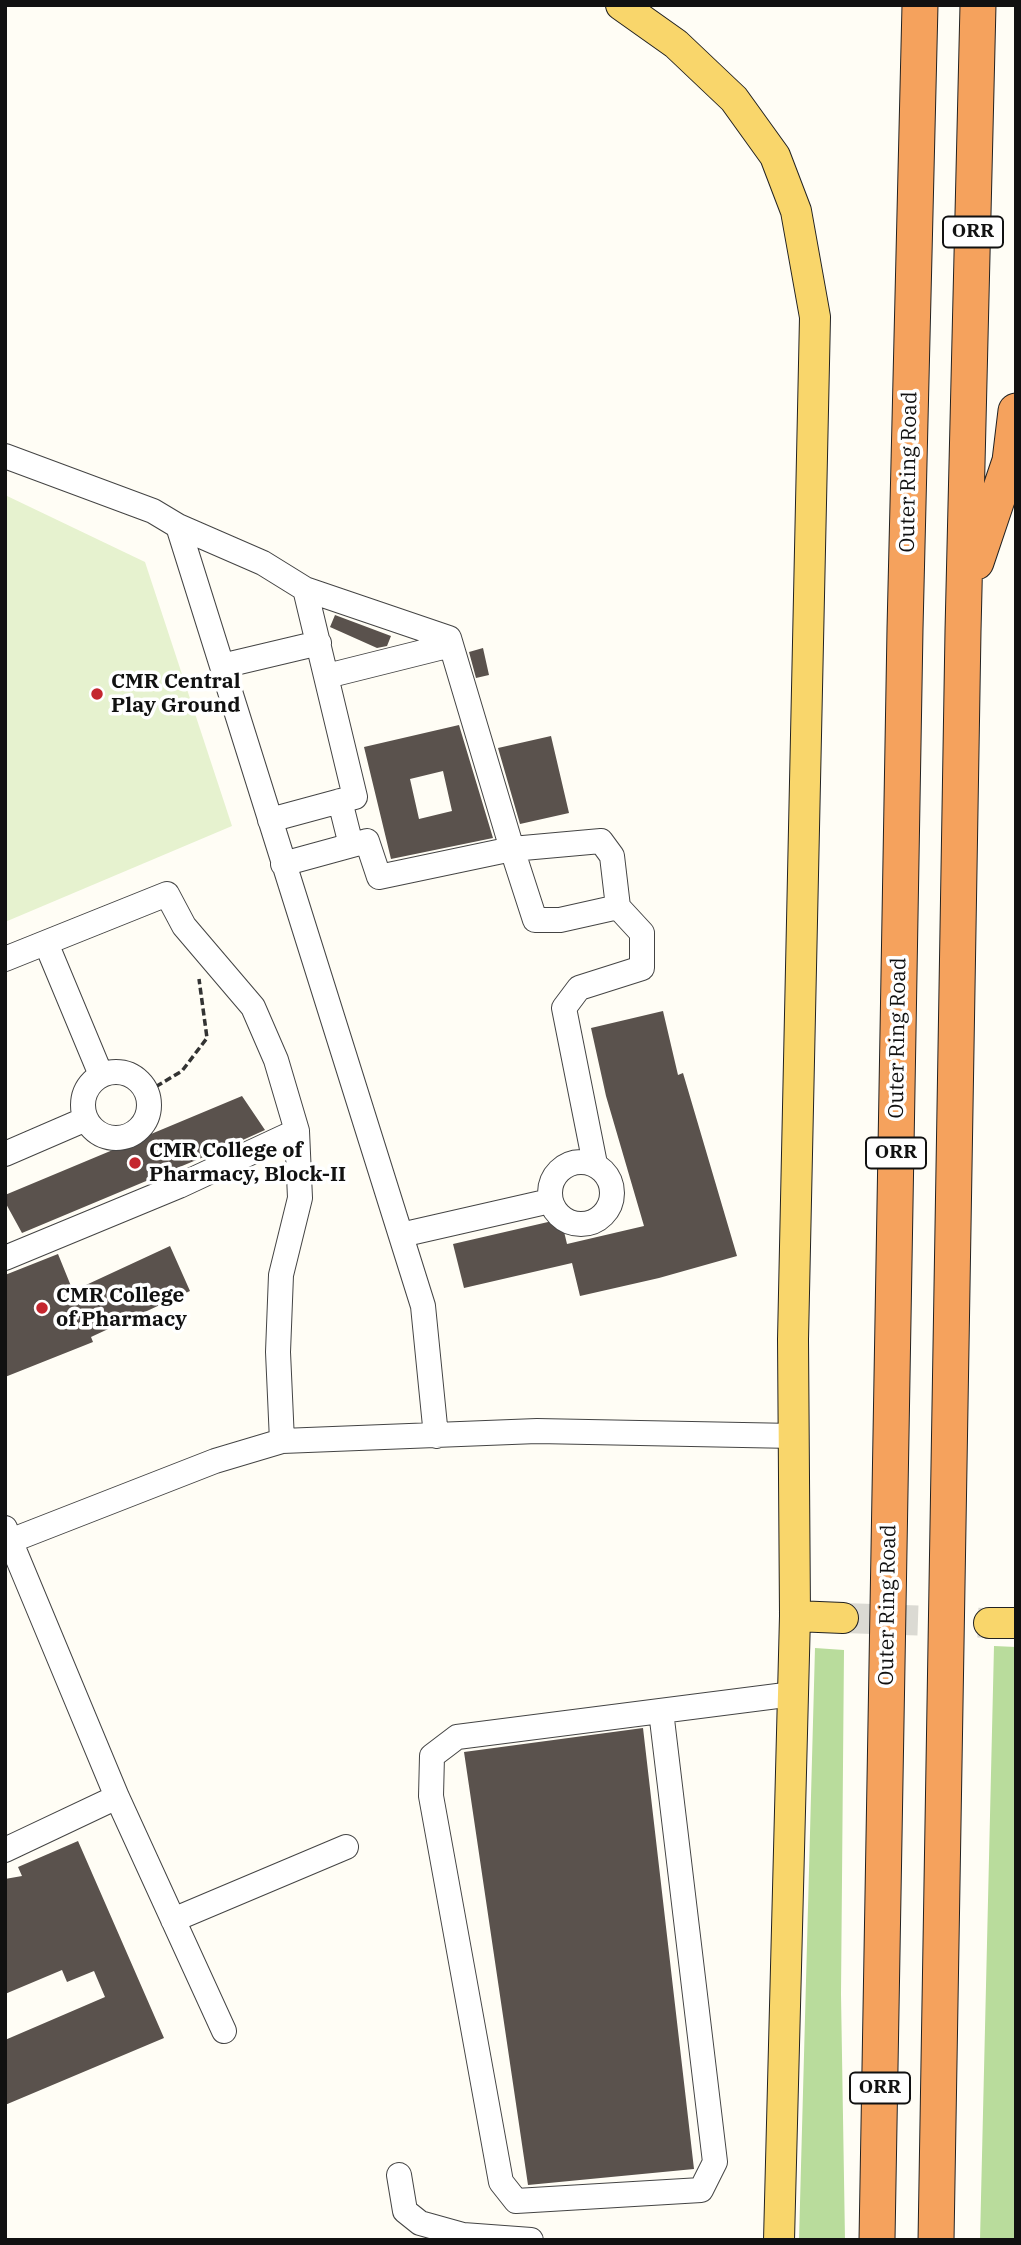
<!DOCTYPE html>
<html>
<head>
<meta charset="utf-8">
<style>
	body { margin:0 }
	#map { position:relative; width:1021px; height:2245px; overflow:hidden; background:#fffdf5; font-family:"IBM Plex Serif",serif }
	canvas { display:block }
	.frame { position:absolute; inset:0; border:7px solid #111; pointer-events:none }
</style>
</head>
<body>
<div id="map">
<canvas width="1021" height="2245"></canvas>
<div class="frame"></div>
</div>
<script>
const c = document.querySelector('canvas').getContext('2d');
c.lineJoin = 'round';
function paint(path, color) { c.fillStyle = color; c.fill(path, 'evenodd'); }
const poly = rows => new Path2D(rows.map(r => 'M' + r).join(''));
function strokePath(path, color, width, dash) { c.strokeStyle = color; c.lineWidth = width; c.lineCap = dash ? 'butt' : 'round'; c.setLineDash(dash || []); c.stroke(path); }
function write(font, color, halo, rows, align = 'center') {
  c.font = font + ' "IBM Plex Serif",serif'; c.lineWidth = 7; c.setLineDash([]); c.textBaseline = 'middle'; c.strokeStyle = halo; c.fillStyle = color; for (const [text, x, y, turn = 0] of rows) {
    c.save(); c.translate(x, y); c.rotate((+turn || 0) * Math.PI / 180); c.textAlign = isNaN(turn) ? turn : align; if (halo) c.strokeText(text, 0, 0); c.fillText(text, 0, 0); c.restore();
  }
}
const forest = poly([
	[994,1646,1016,1647,1016,2240,980,2240],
	[815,1648,844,1650,841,1994,845,2240,799,2240]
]);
const pitch = poly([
	[5,495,145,562,232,826,5,922]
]);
const building = poly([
	[335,615,391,636,387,646,377,648,330,627],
	[483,648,489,675,476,678,469,652],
	[459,725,493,838,391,859,364,747],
	[443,771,452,811,419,819,410,779],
	[551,736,569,813,520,824,498,748],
	[663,1011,678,1075,683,1073,737,1256,659,1278,580,1296,572,1263,464,1288,453,1244,561,1219,567,1244,644,1226,606,1096,591,1028],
	[242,1096,265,1130,225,1148,22,1233,5,1202,5,1195],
	[170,1246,190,1291,91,1337,93,1342,5,1377,5,1275,58,1254,73,1291],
	[643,1728,694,2169,528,2185,464,1752],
	[78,1841,164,2038,5,2105,5,2040,105,1997,94,1971,67,1982,62,1970,5,1994,5,1879,22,1876,18,1867]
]);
const majorTunnel = poly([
	[843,1618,989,1623]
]);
const path = poly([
	[147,1092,182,1071,207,1038,199,979]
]);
const minor = poly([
	[5,456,153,511,178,526,423,1306,436,1436],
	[178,526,263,563,305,589,449,638,512,849,601,841,612,856,618,907],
	[222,666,319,643],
	[327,676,451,645],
	[340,801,351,845],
	[270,820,355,797,305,589],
	[283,864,367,841,379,877,512,849,535,920,560,920,618,907,642,933,642,968,579,988,564,1008,595,1164],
	[46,943,101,1075],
	[5,959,167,894,184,926,253,1007,276,1060,297,1131,300,1198,281,1275,278,1352,282,1441],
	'83 1105a33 33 0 1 1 66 0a33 33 0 1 1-66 0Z',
	[5,1154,86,1119],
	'550 1193a31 31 0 1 1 62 0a31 31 0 1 1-62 0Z',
	[401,1235,550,1201],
	[5,1258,179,1186,297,1131],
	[5,1528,117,1797,224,2031],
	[10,1541,215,1461,282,1441,537,1431,794,1436],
	[661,1711,715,2162,701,2190,516,2201,501,2182,431,1796,432,1756,457,1737,707,1705,793,1694],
	[5,1850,117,1797],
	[173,1920,346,1847],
	[399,2175,405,2211,420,2223,463,2235,531,2240]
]);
const major = poly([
	[621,5,676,44,734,99,775,156,796,211,815,317,793,1339,795,1616,779,2240],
	[795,1616,843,1618],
	[989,1623,1016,1623]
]);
const highway = poly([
	[976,562,1010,461,1016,411],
	[877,2240,905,629,920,5],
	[936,2240,963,631,978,5]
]);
const markers = [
	[97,694,7,"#c4262e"],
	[135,1163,7,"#c4262e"],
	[42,1308,7,"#c4262e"]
];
const shields = [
	[973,232,60],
	[896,1153,60],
	[880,2088,60]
];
const shieldNames = [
	["ORR",973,232],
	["ORR",896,1153],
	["ORR",880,2088]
];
const streetNames = [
	["Outer Ring Road",909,472,-89],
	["Outer Ring Road",898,1038,-89],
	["Outer Ring Road",888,1605,-89]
];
const poiNames = [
	["CMR Central",111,682],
	["Play Ground",111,706],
	["CMR College of",149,1151],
	["Pharmacy, Block-II",149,1175],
	["CMR College",56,1296],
	["of Pharmacy",56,1320]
];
paint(forest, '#b9dc9c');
paint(pitch, '#e6f2cf');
paint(building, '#5a524d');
strokePath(majorTunnel, '#dbdad3', 30, [30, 15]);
strokePath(minor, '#444', 26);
strokePath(major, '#222', 32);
strokePath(highway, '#222', 37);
strokePath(path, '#333', 3.5, [7, 3.5]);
strokePath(minor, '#fff', 24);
strokePath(major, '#f9d66b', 30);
strokePath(highway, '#f5a25d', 35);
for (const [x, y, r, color] of markers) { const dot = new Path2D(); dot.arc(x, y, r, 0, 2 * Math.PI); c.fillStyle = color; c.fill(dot); strokePath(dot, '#fff', 2.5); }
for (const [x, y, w] of shields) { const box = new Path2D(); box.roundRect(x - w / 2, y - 15.5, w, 31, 5); c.fillStyle = '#fff'; c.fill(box); strokePath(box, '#111', 2); }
write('bold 19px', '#111', null, shieldNames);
write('21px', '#111', '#fff', streetNames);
write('bold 21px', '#111', '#fff', poiNames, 'left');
</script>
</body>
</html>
